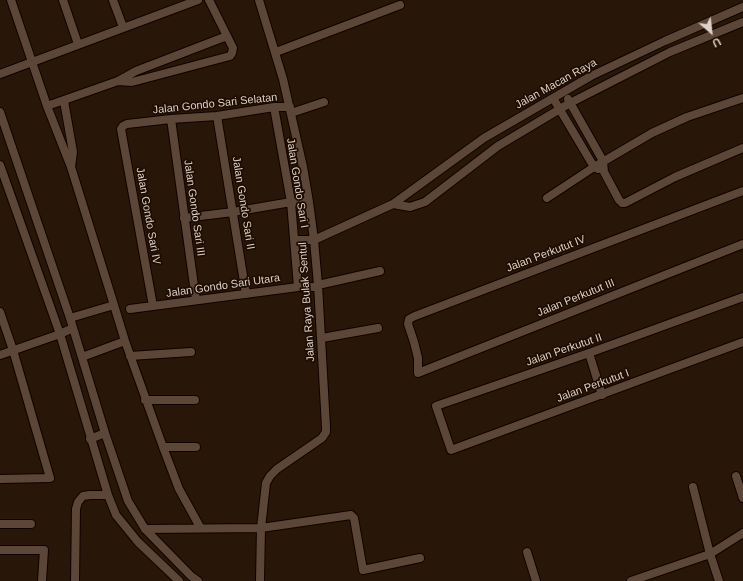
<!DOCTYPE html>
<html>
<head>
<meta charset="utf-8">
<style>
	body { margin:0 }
	#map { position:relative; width:743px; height:581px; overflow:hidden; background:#281608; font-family:Helvetica,sans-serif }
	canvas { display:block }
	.north { position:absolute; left:691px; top:12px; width:40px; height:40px; -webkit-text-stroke:3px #1e0d02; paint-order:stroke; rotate:152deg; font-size:11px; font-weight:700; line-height:16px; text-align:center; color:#ded1c8 }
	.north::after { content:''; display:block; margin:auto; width:14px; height:18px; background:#ded1c8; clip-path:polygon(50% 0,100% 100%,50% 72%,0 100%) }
</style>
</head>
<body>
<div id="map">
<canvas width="743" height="581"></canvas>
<div class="north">U</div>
</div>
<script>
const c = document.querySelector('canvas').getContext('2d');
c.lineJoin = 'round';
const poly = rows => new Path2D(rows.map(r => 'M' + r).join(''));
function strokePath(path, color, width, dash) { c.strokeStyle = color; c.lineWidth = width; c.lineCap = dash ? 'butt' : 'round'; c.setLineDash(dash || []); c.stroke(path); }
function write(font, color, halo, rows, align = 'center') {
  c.font = font + ' Helvetica,sans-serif'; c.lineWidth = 3.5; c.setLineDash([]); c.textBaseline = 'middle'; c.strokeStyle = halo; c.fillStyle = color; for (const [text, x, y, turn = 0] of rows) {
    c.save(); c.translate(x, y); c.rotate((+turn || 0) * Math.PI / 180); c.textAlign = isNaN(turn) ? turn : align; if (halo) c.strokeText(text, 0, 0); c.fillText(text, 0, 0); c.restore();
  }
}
const street = poly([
	[11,0,47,106,71,167,114,305,70,318],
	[63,0,78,44],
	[113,0,123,27],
	[259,0,283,79,303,167,309,202,314,240,318,285,326,427,326,432,322,438,277,469,270,476,266,483,261,528,260,581],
	[276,52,400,5],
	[0,74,198,0],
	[118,81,132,82,230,56,232,53,233,48,209,0],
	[553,98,594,167,598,169],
	[568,99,603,161,604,172,619,200,622,203,625,203,675,177,743,148],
	[64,101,73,152,71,167],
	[47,106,118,81,136,71,227,36],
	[274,107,291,202,298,287],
	[0,112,70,318,105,433,128,501,145,529,191,576,198,581],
	[291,113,324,102],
	[217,116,246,294],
	[171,119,196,300],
	[0,165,60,334,108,495,116,515,125,526,138,542,179,581],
	[743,191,415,316,409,319,408,324,414,342,418,358,418,373,743,244],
	[547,198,594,167,652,133,687,117,743,98],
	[393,204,410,207,425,202,498,146,570,103,670,52,743,22],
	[184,218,233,212,291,202,309,202],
	[295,240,314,240,393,204,484,138,591,76,665,41,743,7],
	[318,285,380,271],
	[743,297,589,353,436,406,451,450,743,342],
	[114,305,125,341,163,447,179,489,200,527],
	[153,306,121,129,123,126,127,124,171,119,217,116,274,107,290,107],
	[130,309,298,287,318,287],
	[0,312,13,350,50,478,0,479],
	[322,338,378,328],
	[589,353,602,395],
	[0,355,60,334,73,328],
	[130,356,191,352],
	[82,357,125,341],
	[145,400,195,400],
	[90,439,105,433],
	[163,447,196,447],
	[736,476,743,498],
	[693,487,710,554,719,581],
	[0,524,31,524],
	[145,529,261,528,351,515,354,518,363,570,420,558],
	[0,550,44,550,42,581],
	[527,552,536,581],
	[75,581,76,509,78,502,83,496,90,495,108,495],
	[631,581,710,554,743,533]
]);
const streetNames = [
	["Jalan Macan Raya",556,84,-29],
	["Jalan Gondo Sari Selatan",215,104,-6],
	["Jalan Gondo Sari I",297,183,81],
	["Jalan Gondo Sari II",243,203,81],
	["Jalan Gondo Sari III",194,208,82],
	["Jalan Gondo Sari IV",148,216,80],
	["Jalan Perkutut IV",546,254,-21],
	["Jalan Gondo Sari Utara",223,286,-8],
	["Jalan Perkutut III",576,298,-22],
	["Jalan Raya Bulak Sentul",307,302,-94],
	["Jalan Perkutut II",564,350,-19],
	["Jalan Perkutut I",593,386,-20]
];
strokePath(street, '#100200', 10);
strokePath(street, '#5c4637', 8);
write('11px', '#ded1c8', '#1e0d02', streetNames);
</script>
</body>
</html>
